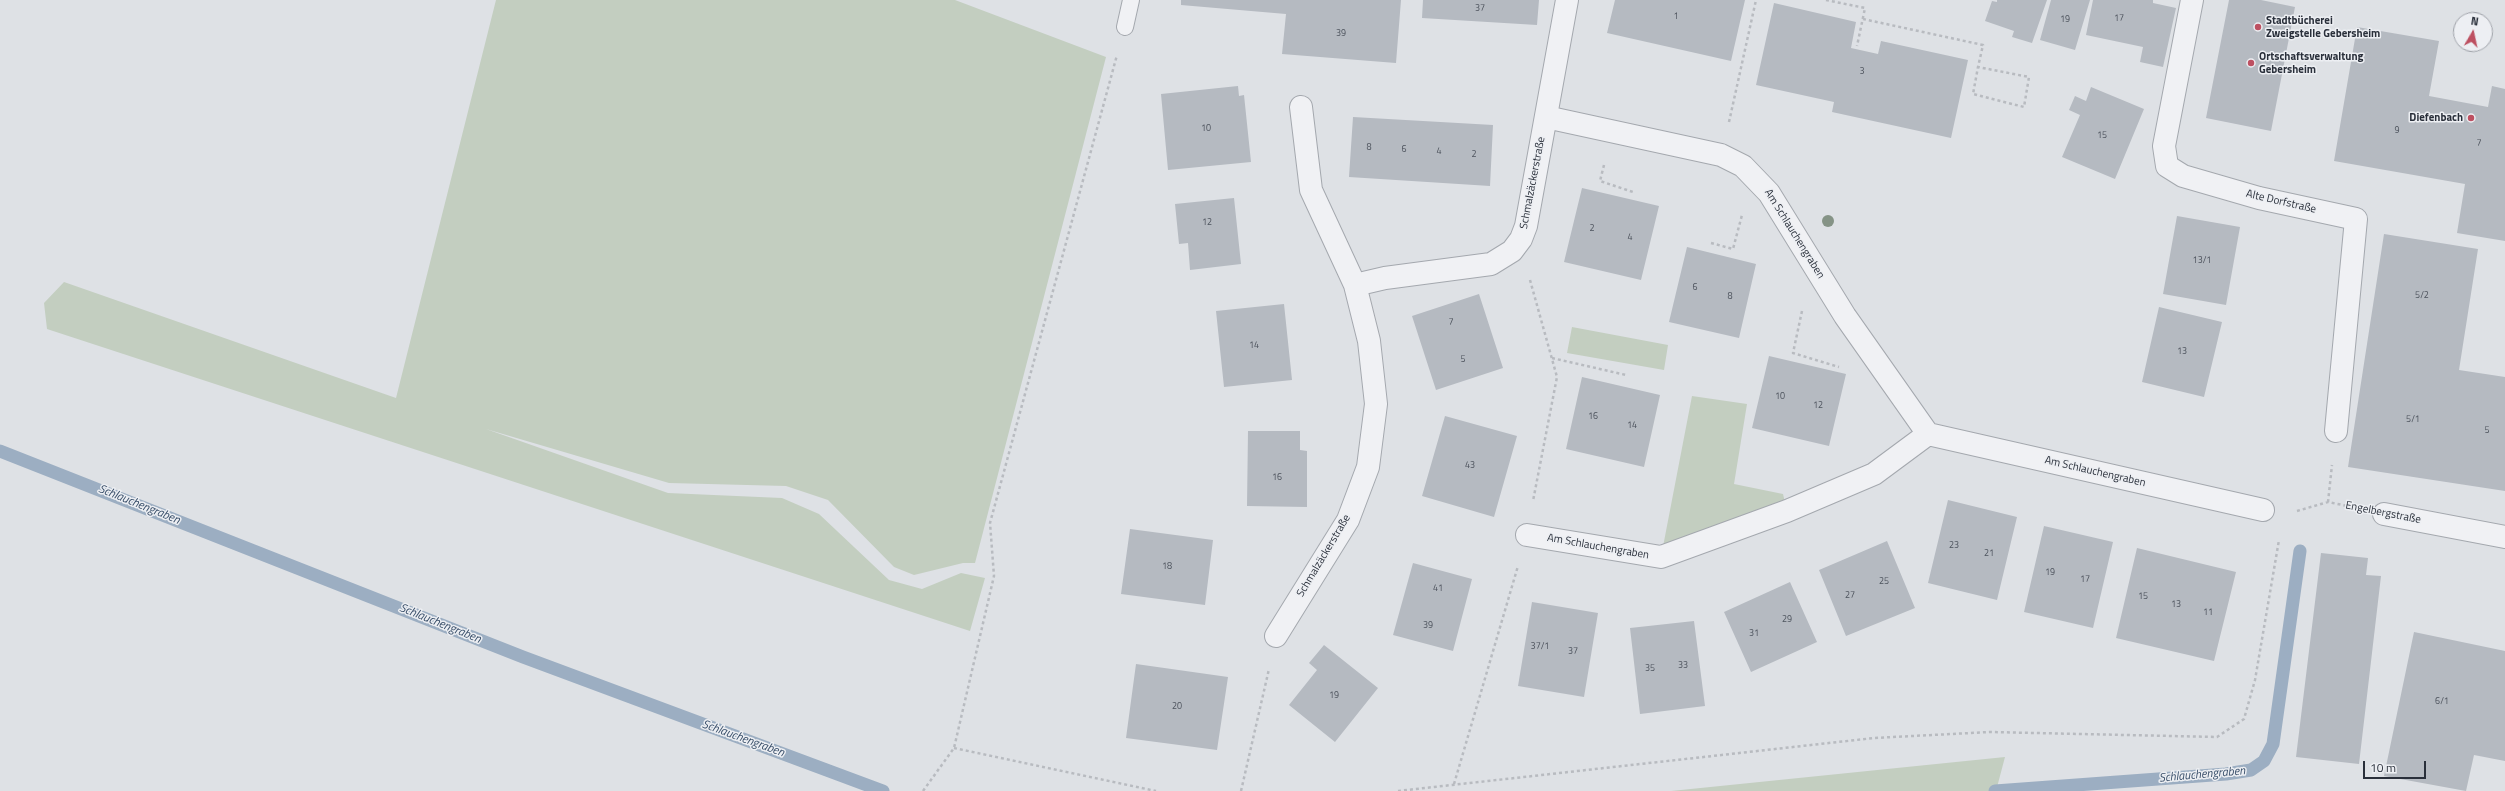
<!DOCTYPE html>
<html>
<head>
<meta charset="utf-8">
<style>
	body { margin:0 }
	#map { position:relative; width:2505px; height:791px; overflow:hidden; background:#dee1e5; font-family:"Titillium Web",sans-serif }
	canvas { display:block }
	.north { position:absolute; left:2453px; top:12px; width:40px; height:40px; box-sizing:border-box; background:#edeff3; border:1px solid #9fa2a9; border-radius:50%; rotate:9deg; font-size:11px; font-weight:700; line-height:16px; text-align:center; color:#292f3a }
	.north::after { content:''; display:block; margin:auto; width:14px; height:18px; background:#bd5061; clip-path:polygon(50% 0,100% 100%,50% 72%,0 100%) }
	.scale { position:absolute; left:2363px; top:761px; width:63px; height:18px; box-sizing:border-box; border:2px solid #292f3a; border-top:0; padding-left:5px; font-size:12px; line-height:14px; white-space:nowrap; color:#292f3a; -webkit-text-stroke:3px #edeff3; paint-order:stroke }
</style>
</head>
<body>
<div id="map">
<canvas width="2505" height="791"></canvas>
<div class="north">N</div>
<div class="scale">10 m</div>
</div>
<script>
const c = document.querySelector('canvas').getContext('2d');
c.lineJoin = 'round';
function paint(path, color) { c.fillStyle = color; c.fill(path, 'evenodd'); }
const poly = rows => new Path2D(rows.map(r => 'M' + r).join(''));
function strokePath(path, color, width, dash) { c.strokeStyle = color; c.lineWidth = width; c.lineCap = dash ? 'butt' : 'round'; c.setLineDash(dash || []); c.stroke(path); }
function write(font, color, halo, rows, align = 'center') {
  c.font = font + ' "Titillium Web",sans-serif'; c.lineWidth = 3; c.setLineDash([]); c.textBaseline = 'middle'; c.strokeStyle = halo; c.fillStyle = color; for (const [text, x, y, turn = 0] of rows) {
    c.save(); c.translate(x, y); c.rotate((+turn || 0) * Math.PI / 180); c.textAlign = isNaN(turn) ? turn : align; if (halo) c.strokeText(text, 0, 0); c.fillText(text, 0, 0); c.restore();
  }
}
const green = poly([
	[496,0,955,0,1106,57,975,563,963,563,914,575,894,567,828,500,786,486,669,483,486,429,668,493,782,498,819,514,889,580,922,589,961,573,985,578,970,631,47,329,44,303,64,282,396,398],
	[1572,327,1668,345,1664,370,1567,353],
	[1692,396,1747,404,1734,484,1783,494,1787,511,1661,557],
	[2005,757,1996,791,1671,791]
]);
const stream = poly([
	[0,451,523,657,883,791],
	[1995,791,2226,774,2251,770,2264,761,2273,744,2300,551]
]);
const building = poly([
	[1181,0,1401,0,1396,63,1282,54,1286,14,1181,5],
	[1423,0,1539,0,1537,25,1422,18],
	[1615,0,1745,0,1731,61,1607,33],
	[1997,0,2047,0,2032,43,2012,37,2014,31,1985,21,1992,1,1997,2],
	[2051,0,2090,0,2075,50,2040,40],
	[2093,0,2153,0,2153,3,2176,8,2163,67,2140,62,2143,47,2086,35],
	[2229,0,2261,0,2295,7,2271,131,2206,118],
	[1774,3,1856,22,1851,48,1878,54,1881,41,1968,60,1951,138,1832,112,1834,102,1756,85],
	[2357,27,2439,41,2429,96,2488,107,2492,86,2505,89,2505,241,2457,233,2465,184,2334,161],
	[1238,86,1239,96,1244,95,1251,162,1168,170,1161,94],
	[2091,87,2144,109,2115,179,2062,157,2080,115,2069,110,2075,96,2086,101],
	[1353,117,1493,125,1490,186,1349,177],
	[1582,188,1659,206,1641,280,1564,262],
	[1234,198,1241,264,1190,270,1188,243,1179,244,1175,204],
	[2177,216,2240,227,2226,305,2163,294],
	[2384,234,2478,249,2459,370,2505,377,2505,491,2348,467],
	[1687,247,1756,264,1739,338,1669,322],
	[1479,294,1503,368,1436,390,1412,316],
	[1284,304,1292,380,1224,387,1216,311],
	[2159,307,2222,322,2204,397,2142,382],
	[1769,356,1846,374,1829,446,1752,428],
	[1582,377,1660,395,1644,467,1566,449],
	[1445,416,1517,436,1494,517,1422,496],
	[1248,431,1300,431,1300,450,1307,451,1307,507,1247,506],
	[1948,500,2017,517,1997,600,1928,583],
	[2044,526,2113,542,2093,628,2024,612],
	[1130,529,1213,540,1205,605,1121,594],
	[1887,541,1915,608,1846,636,1819,570],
	[2137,548,2236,572,2214,661,2116,638],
	[2321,553,2368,558,2366,575,2381,576,2359,764,2296,757],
	[1413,563,1472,579,1453,651,1393,635],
	[1790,582,1817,642,1751,672,1724,612],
	[1532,602,1598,613,1584,697,1518,686],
	[1694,621,1705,706,1640,714,1630,628],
	[2414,632,2505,651,2505,761,2474,755,2466,791,2384,776],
	[1324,645,1378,688,1335,742,1289,705,1317,670,1309,663],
	[1136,664,1228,677,1217,750,1126,738]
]);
const path = poly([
	[1826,0,1865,8,1857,46],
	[1863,19,1983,45,1978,67,1973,94,2024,107,2029,77,1978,67],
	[1729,122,1756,0],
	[1604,165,1600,181,1633,192],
	[1711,243,1733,249,1742,215],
	[1530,280,1557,377,1533,501],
	[1802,311,1793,353,1839,367],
	[1552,358,1626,375],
	[2328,502,2332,465],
	[2297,511,2328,502,2352,507],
	[954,748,1156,791],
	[1454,784,1518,566],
	[923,791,954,748,994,576,990,523,1117,55],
	[1241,791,1269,669],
	[1398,791,1874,738,1990,732,2217,737,2244,719,2255,680,2279,540]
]);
const lane = poly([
	[1125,27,1131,0]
]);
const street = poly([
	[2192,0,2164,146,2167,166,2183,176,2259,198,2356,219,2336,431],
	[1546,117,1721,155,1743,166,1769,193,1845,316,1928,434],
	[1355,285,1385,278,1491,264,1512,251,1521,239,1526,226,1567,0],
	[2384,514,2505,537],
	[1527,535,1661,557,1787,511,1874,474,1928,434,2263,510],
	[1276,636,1348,520,1368,467,1376,404,1369,341,1355,285,1311,190,1301,107]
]);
const trees = [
	[1828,221]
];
const markers = [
	[2258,27,4,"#bd5061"],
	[2251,63,4,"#bd5061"],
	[2471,118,4,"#bd5061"]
];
const numberNames = [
	["37",1480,9],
	["1",1676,17],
	["17",2119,19],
	["19",2065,20],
	["39",1341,34],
	["3",1862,72],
	["10",1206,129],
	["9",2397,131],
	["15",2102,136],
	["7",2479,144],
	["8",1369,148],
	["6",1404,150],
	["4",1439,152],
	["2",1474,155],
	["12",1207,223],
	["2",1592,229],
	["4",1630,238],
	["13/1",2202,261],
	["6",1695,288],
	["5/2",2422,296],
	["8",1730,297],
	["7",1451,323],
	["14",1254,346],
	["13",2182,352],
	["5",1463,360],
	["10",1780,397],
	["12",1818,406],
	["16",1593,417],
	["5/1",2413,420],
	["14",1632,426],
	["5",2487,431],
	["43",1470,466],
	["16",1277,478],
	["23",1954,546],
	["21",1989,554],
	["18",1167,567],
	["19",2050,573],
	["17",2085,580],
	["25",1884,582],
	["41",1438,589],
	["27",1850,596],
	["15",2143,597],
	["13",2176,605],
	["11",2208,613],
	["29",1787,620],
	["39",1428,626],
	["31",1754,634],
	["37/1",1540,647],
	["37",1573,652],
	["33",1683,666],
	["35",1650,669],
	["19",1334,696],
	["6/1",2442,702],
	["20",1177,707]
];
const poiNames = [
	["Stadtbücherei",2266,21],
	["Zweigstelle Gebersheim",2266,34],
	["Ortschaftsverwaltung",2259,57],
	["Gebersheim",2259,70],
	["Diefenbach",2463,118,"right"]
];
const streetNames = [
	["Schmalzäckerstraße",1533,183,-79],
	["Alte Dorfstraße",2281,202,13],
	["Am Schlauchengraben",1794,234,58],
	["Am Schlauchengraben",2095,472,13],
	["Engelbergstraße",2383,513,11],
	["Am Schlauchengraben",1598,547,10],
	["Schmalzäckerstraße",1324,556,-59]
];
const waterNames = [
	["Schlauchengraben",139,505,22],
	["Schlauchengraben",440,624,22],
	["Schlauchengraben",743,739,20],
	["Schlauchengraben",2202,775,-5]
];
paint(green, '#c3cec0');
strokePath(stream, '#9caec2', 13);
paint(building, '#b5bac1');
strokePath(lane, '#a4a8ae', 18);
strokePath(street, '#a4a8ae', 24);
strokePath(path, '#b8bbc0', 2.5, [3, 3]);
strokePath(lane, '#f0f1f4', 16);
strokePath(street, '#f0f1f4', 22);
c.fillStyle = '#859386';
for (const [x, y] of trees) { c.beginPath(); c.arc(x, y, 6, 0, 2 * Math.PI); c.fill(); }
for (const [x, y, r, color] of markers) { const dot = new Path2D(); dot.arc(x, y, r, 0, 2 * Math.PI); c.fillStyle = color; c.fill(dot); strokePath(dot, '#edeff3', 1.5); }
write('9px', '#4c525c', null, numberNames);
write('bold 11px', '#292f3a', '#edeff3', poiNames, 'left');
write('11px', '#292f3a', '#edeff3', streetNames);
write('italic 12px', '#384e69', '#edeff3', waterNames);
</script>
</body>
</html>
